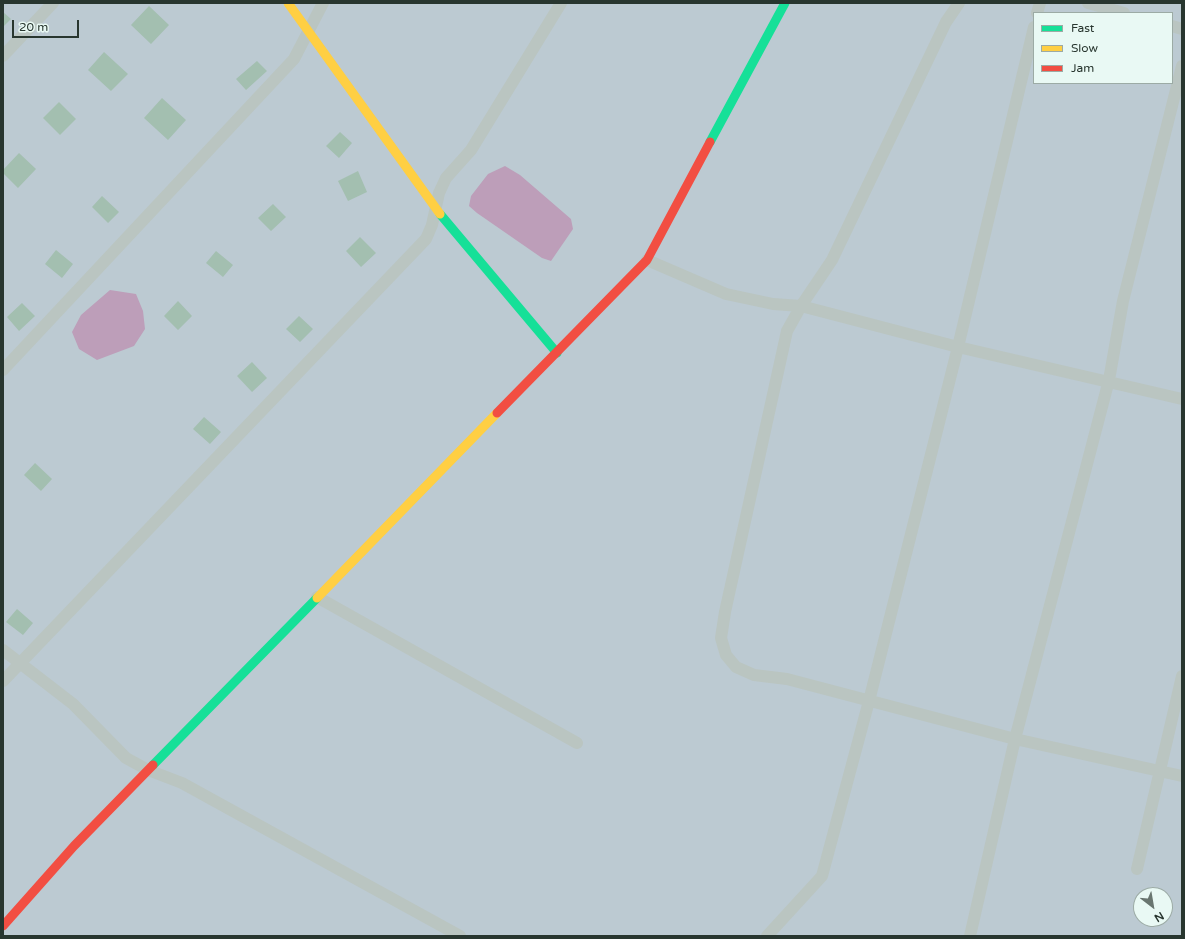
<!DOCTYPE html>
<html>
<head>
<meta charset="utf-8">
<style>
	body { margin:0 }
	#map { position:relative; width:1185px; height:939px; overflow:hidden; background:#e1ece9; font-family:"Varela Round",sans-serif }
	canvas { display:block }
	.frame { position:absolute; inset:0; border:4px solid #28362f; pointer-events:none }
	.legend { position:absolute; left:1033px; top:12px; width:140px; height:72px; box-sizing:border-box; background:#e9f9f4; border:1px solid #9caba5; margin:0; padding:5px 7px; list-style:none; font-size:12px; color:#28362f }
	.legend li { display:flex; align-items:center; gap:8px; height:20px }
	.legend b { width:20px; border:1px solid #9caba5 }
	.north { position:absolute; left:1133px; top:887px; width:40px; height:40px; box-sizing:border-box; background:#e9f9f4; border:1px solid #9caba5; border-radius:50%; rotate:149deg; font-size:11px; font-weight:700; line-height:16px; text-align:center; color:#28362f }
	.north::after { content:''; display:block; margin:auto; width:14px; height:18px; background:#697670; clip-path:polygon(50% 0,100% 100%,50% 72%,0 100%) }
	.scale { position:absolute; left:12px; top:20px; width:67px; height:18px; box-sizing:border-box; border:2px solid #28362f; border-top:0; padding-left:5px; font-size:12px; line-height:14px; white-space:nowrap; color:#28362f; -webkit-text-stroke:3px #e9f9f4; paint-order:stroke }
</style>
</head>
<body>
<div id="map">
<canvas width="1185" height="939"></canvas>
<div class="frame"></div>
<ul class="legend">
<li><b style="height:5px;background:#16e098"></b>Fast</li>
<li><b style="height:5px;background:#ffcf43"></b>Slow</li>
<li><b style="height:5px;background:#f24e42"></b>Jam</li>
</ul>
<div class="north">N</div>
<div class="scale">20 m</div>
</div>
<script>
const c = document.querySelector('canvas').getContext('2d');
c.lineJoin = 'round';
function paint(path, color) { c.fillStyle = color; c.fill(path, 'evenodd'); }
const poly = rows => new Path2D(rows.map(r => 'M' + r).join(''));
function strokePath(path, color, width, dash) { c.strokeStyle = color; c.lineWidth = width; c.lineCap = dash ? 'butt' : 'round'; c.setLineDash(dash || []); c.stroke(path); }
const green = poly([
	[3,3,1182,3,1182,936,3,936],
	[1034,13,1172,13,1172,83,1034,83],
	[1141,895,1165,895,1165,919,1141,919]
]);
const water = poly([
	[505,166,520,175,571,219,573,229,551,261,542,258,477,213,469,206,471,196,488,174],
	[110,290,136,294,143,311,145,329,134,346,97,360,79,349,72,332,81,315]
]);
const building = poly([
	[149,6,169,25,151,44,131,25],
	[3,12,11,19,3,27],
	[104,52,128,74,111,91,88,70],
	[257,61,267,71,246,90,236,79],
	[162,98,186,120,168,140,144,118],
	[59,102,76,119,60,135,43,118],
	[340,132,352,143,339,158,326,146],
	[19,153,36,169,18,188,3,173,3,170],
	[358,171,367,192,348,201,338,181],
	[102,196,119,212,108,223,92,207],
	[273,204,286,217,271,231,258,218],
	[360,237,376,253,361,267,346,251],
	[56,250,73,264,62,278,45,264],
	[216,251,233,265,223,277,206,263],
	[178,301,192,316,178,330,164,316],
	[22,303,35,316,19,331,7,317],
	[299,316,313,329,300,342,286,329],
	[252,362,267,378,252,392,237,376],
	[204,417,221,432,210,444,193,429],
	[35,463,52,479,41,491,24,475],
	[17,609,33,623,23,635,6,622]
]);
const lane = poly([
	[959,3,946,22,832,260,801,306,787,331,725,612,721,638,726,655,736,667,754,675,787,679,1015,739,1182,776],
	[1088,3,1124,13],
	[1037,13,1040,3],
	[1172,26,1182,29],
	[3,56,53,3],
	[647,260,726,294,773,304,801,306,958,347,1182,399],
	[3,370,294,59,323,3],
	[317,597,577,743],
	[3,650,73,704,126,758,148,770,182,783,460,936],
	[3,681,426,239,432,225,439,193,446,178,471,150,561,3],
	[1137,869,1182,676],
	[767,936,822,876,869,701,958,347,1034,27],
	[970,936,1015,739,1109,380,1123,301,1182,66]
]);
const fast = poly([
	[710,142,785,3],
	[440,214,557,353],
	[153,765,317,598]
]);
const slow = poly([
	[288,3,440,214],
	[317,598,497,413]
]);
const jam = poly([
	[497,413,647,260,710,142],
	[3,926,74,846,153,765]
]);
paint(green, '#bccad2');
paint(water, '#bd9eb9');
paint(building, '#a3bfb0');
strokePath(lane, '#bac5c1', 12);
strokePath(fast, '#16e098', 9);
strokePath(slow, '#ffcf43', 9);
strokePath(jam, '#f24e42', 9);
</script>
</body>
</html>
